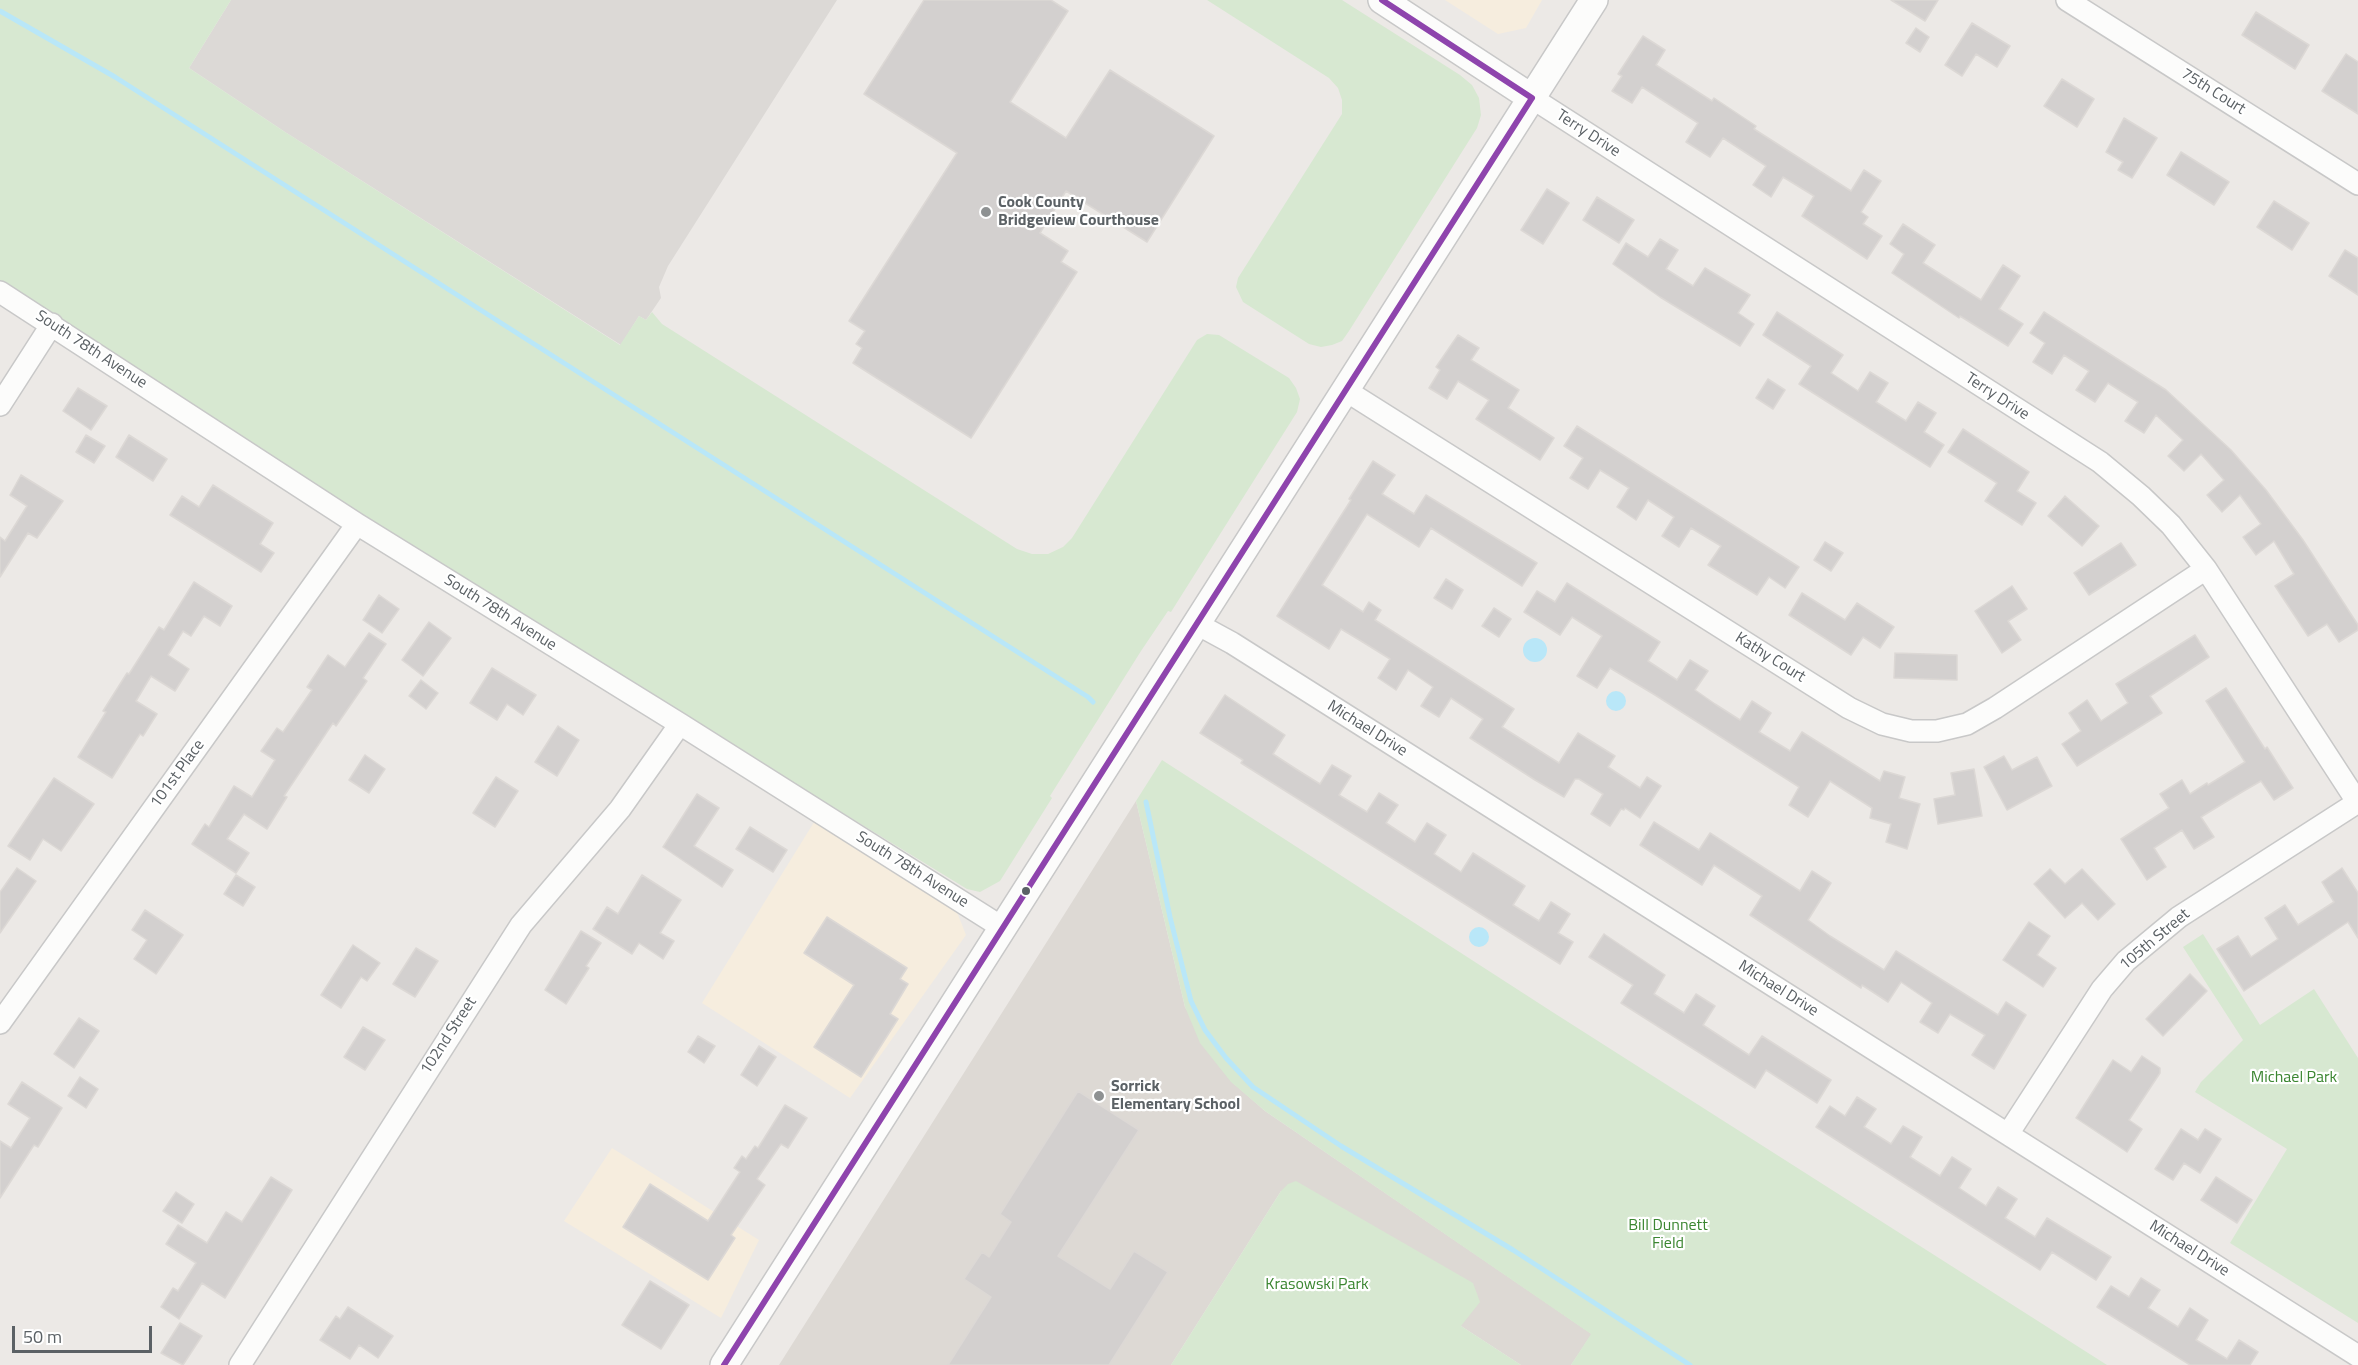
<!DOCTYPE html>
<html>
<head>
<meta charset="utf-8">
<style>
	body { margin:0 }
	#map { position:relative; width:2358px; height:1365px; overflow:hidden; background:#ece9e6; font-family:"Titillium Web",sans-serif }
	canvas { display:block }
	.scale { position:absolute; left:12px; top:1326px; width:140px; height:27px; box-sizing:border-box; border:3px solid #5b6165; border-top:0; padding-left:8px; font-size:18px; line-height:21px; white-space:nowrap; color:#5b6165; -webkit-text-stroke:4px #fff; paint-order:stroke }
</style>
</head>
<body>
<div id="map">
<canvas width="2358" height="1365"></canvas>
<div class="scale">50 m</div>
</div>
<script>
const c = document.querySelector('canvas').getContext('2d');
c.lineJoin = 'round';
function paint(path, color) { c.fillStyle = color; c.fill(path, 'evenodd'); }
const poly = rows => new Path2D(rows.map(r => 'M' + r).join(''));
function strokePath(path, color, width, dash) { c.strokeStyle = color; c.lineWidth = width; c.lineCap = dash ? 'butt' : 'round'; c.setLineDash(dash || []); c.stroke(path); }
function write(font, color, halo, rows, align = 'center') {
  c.font = font + ' "Titillium Web",sans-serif'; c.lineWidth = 4.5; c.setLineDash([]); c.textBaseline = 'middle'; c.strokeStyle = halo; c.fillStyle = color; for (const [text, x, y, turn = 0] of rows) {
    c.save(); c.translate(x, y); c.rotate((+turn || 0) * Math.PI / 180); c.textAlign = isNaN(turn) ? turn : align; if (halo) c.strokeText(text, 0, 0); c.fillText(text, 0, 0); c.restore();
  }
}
const commercial = poly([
	[1445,0,1542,0,1526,28,1498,34],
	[816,819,955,907,966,935,850,1098,702,1003],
	[612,1148,759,1240,721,1318,564,1221]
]);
const industrial = poly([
	[231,0,837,0,668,266,659,287,661,298,646,320,639,316,621,345,285,132,189,68]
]);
const education = poly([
	[1136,801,1185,1007,1231,1081,1265,1111,1592,1334,1571,1365,1521,1365,1461,1326,1281,1191,1171,1365,779,1365]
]);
const green = poly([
	[0,0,231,0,189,68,285,132,620,345,639,316,646,320,652,312,662,324,1017,549,1032,554,1048,554,1063,547,1072,538,1197,340,1207,334,1219,335,1289,378,1296,388,1300,399,1297,412,1171,612,1168,611,1141,651,1050,796,1052,798,1000,881,980,892,967,889,424,557,0,284],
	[1207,0,1342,0,1460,75,1472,85,1479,98,1481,115,1477,128,1349,331,1342,341,1332,345,1321,347,1309,344,1243,302,1236,287,1238,278,1342,114,1342,100,1338,88,1329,78],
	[1162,760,1554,1013,2107,1365,1571,1365,1591,1334,1265,1111,1231,1082,1200,1043,1185,1007,1136,801],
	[2203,934,2260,1025,2314,989,2358,1058,2358,1323,2230,1243,2287,1149,2195,1092,2201,1082,2243,1040,2183,947],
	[1296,1181,1473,1283,1480,1302,1461,1326,1521,1365,1171,1365,1281,1191,1288,1184]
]);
const water = poly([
	'1523 650a12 12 0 1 1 24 0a12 12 0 1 1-24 0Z',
	'1606 701a10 10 0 1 1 20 0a10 10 0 1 1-20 0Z',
	'1469 937a10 10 0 1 1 20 0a10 10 0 1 1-20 0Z'
]);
const stream = poly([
	[0,11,115,77,1088,697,1093,702],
	[1146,802,1170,917,1191,1001,1205,1030,1226,1058,1253,1087,1341,1146,1513,1250,1690,1365]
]);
const building = poly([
	[924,0,1051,0,1068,11,1010,102,1066,138,1110,70,1214,136,1147,242,1066,191,1040,233,1068,251,1061,262,1077,272,971,438,853,363,862,348,856,344,865,331,849,321,957,153,864,94,924,0],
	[1891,0,1938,0,1925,21,1891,0],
	[2256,12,2309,45,2295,69,2242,35,2256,12],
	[1972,23,2010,46,1997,67,1976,54,1962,76,1945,65,1972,23],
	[1916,28,1929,37,1920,52,1906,43,1916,28],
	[1643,36,1665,50,1656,65,1712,101,1714,98,1756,126,1754,129,1851,191,1864,170,1881,181,1861,212,1868,217,1863,224,1882,236,1867,259,1802,216,1814,196,1783,177,1771,197,1753,185,1766,166,1723,138,1710,157,1686,142,1698,123,1642,87,1632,103,1612,91,1622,76,1618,74,1643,36],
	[2346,54,2358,62,2358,114,2322,91,2346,54],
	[2062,79,2094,99,2077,127,2044,106,2062,79],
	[2124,118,2157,138,2132,178,2118,170,2123,162,2106,152,2124,118],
	[2181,152,2229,182,2214,205,2167,175,2181,152],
	[1547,189,1569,203,1543,244,1521,230,1547,189],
	[1597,197,1634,220,1619,243,1583,220,1597,197],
	[2274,201,2309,223,2292,250,2257,227,2274,201],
	[1903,224,1935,245,1923,263,1981,300,2003,265,2020,276,1999,309,2023,324,2008,346,1960,316,1959,318,1892,273,1904,254,1890,244,1903,224],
	[1660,239,1678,250,1666,269,1693,286,1705,268,1750,295,1738,313,1754,324,1740,346,1660,297,1613,264,1626,243,1648,257,1660,239],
	[2345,250,2358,258,2358,295,2329,276,2345,250],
	[1777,312,1843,355,1831,373,1858,391,1870,372,1888,383,1876,402,1906,421,1918,402,1936,413,1924,432,1944,445,1930,467,1799,384,1811,366,1763,335,1777,312],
	[2044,312,2166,390,2231,450,2266,490,2303,540,2358,625,2358,630,2339,642,2327,624,2308,636,2275,586,2294,574,2274,541,2256,555,2243,537,2261,524,2240,495,2222,512,2207,495,2224,480,2201,454,2184,471,2168,456,2183,440,2156,415,2144,433,2125,421,2138,402,2108,383,2095,402,2076,390,2089,371,2064,355,2052,374,2033,362,2045,343,2030,333,2044,312],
	[1458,335,1479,348,1471,360,1519,390,1508,408,1554,438,1540,460,1476,419,1489,400,1458,381,1447,399,1429,388,1440,370,1436,367,1458,335],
	[1768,379,1785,390,1773,409,1756,398,1768,379],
	[78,388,107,406,91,430,63,411,78,388],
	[1577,426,1799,567,1785,588,1769,577,1757,595,1708,565,1721,546,1691,528,1679,547,1662,536,1674,517,1648,500,1636,520,1617,507,1629,488,1600,470,1588,489,1570,478,1583,458,1564,446,1577,426],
	[1963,429,2029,472,2017,491,2036,503,2022,525,1985,501,1997,483,1948,452,1963,429],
	[86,435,105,446,94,463,76,452,86,435],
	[129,435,167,459,153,481,116,457,129,435],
	[1373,461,1395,475,1382,494,1414,514,1426,495,1537,563,1522,586,1431,528,1419,547,1367,514,1322,585,1363,612,1369,602,1381,610,1375,620,1514,709,1502,727,1559,763,1578,733,1615,756,1608,767,1640,788,1647,777,1661,786,1640,818,1625,808,1624,810,1621,809,1610,826,1591,814,1603,794,1579,779,1575,779,1564,797,1535,780,1470,738,1483,719,1451,698,1439,717,1421,706,1433,687,1408,670,1396,690,1378,678,1390,659,1361,641,1341,629,1329,649,1277,616,1351,500,1349,499,1373,461],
	[21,475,63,501,37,538,28,533,0,577,0,537,5,541,27,506,10,495,21,475],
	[213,485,273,523,260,544,274,553,261,572,170,515,182,496,199,507,213,485],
	[2065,496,2099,526,2082,546,2048,516,2065,496],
	[1825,542,1843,553,1831,571,1814,560,1825,542],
	[2121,543,2136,565,2089,595,2074,573,2121,543],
	[1446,579,1463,590,1452,609,1434,598,1446,579],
	[194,582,232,606,220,626,204,616,191,636,183,631,168,655,189,669,175,691,151,676,136,701,157,714,143,736,140,734,112,778,78,757,106,712,103,711,127,673,129,674,159,627,164,630,194,582],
	[1567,583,1660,642,1648,661,1677,680,1690,660,1708,671,1695,690,1715,704,1740,720,1752,701,1771,713,1759,732,1790,751,1802,732,1880,781,1884,771,1905,777,1899,798,1920,804,1907,849,1886,842,1891,824,1870,818,1872,808,1830,781,1808,817,1789,805,1799,787,1655,695,1610,668,1597,688,1577,676,1602,636,1572,617,1560,635,1524,612,1537,591,1555,602,1567,583],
	[2012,586,2027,609,2008,621,2021,640,2002,653,1975,611,2012,586],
	[1802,593,1845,620,1857,603,1894,627,1880,648,1863,637,1851,655,1789,615,1802,593],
	[379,595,399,609,382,633,363,620,379,595],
	[1494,608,1511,619,1499,637,1482,626,1494,608],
	[429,622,451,638,423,676,402,660,429,622],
	[369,633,386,644,363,678,367,681,336,726,333,723,284,796,287,797,267,829,244,814,227,839,249,853,236,873,192,844,205,824,209,827,234,786,252,797,275,760,261,751,277,728,283,732,303,703,312,690,307,687,328,655,345,667,369,633],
	[2195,635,2209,657,2150,696,2162,713,2077,766,2062,744,2081,731,2069,713,2087,700,2101,721,2128,703,2116,684,2195,635],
	[1895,653,1957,655,1957,680,1894,678,1895,653],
	[492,668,536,695,523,715,507,704,497,720,470,703,492,668],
	[421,680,438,693,426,709,409,696,421,680],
	[2226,688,2265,749,2267,747,2293,788,2274,800,2261,781,2242,792,2201,817,2214,837,2194,849,2182,830,2154,848,2166,867,2147,880,2121,839,2169,808,2160,794,2182,780,2190,794,2207,783,2208,785,2245,762,2206,701,2226,688],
	[1225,695,1285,735,1273,754,1296,769,1320,784,1332,765,1351,776,1339,795,1367,812,1379,793,1398,805,1386,823,1415,842,1427,823,1446,835,1434,854,1461,872,1473,853,1492,865,1525,886,1513,905,1539,921,1551,902,1570,914,1558,933,1573,942,1560,964,1241,763,1243,760,1200,733,1225,695],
	[558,726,579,740,557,776,535,762,558,726],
	[365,755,385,769,369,793,349,780,365,755],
	[2004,756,2012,770,2037,757,2052,786,2007,810,1984,767,2004,756],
	[1974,769,1982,816,1938,824,1934,799,1955,795,1951,773,1974,769],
	[496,777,518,791,495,827,473,813,496,777],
	[54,778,94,804,61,851,43,839,30,860,8,846,54,778],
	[697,794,719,808,694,846,733,870,722,887,663,847,697,794],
	[1654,822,1699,850,1710,833,1800,891,1812,871,1831,883,1808,920,1830,936,1884,970,1896,951,1998,1015,2006,1002,2026,1015,1994,1069,1972,1055,1985,1035,1950,1014,1938,1033,1920,1022,1932,1003,1901,982,1888,1002,1862,985,1861,988,1750,915,1762,896,1714,865,1702,885,1640,845,1654,822],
	[750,827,787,850,773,872,736,849,750,827],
	[17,868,36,881,0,933,0,892,17,868],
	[2342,868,2358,893,2358,938,2348,922,2244,991,2217,949,2238,936,2251,957,2278,939,2265,918,2285,905,2298,925,2334,902,2322,882,2342,868],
	[2050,869,2065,884,2082,869,2115,904,2098,920,2082,903,2065,918,2034,884,2050,869],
	[236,875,255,887,243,906,224,894,236,875],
	[642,875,681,900,660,933,674,941,663,959,639,943,632,954,593,929,607,907,618,914,642,875],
	[145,910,183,935,156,974,134,959,147,940,132,930,145,910],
	[827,917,907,968,900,979,908,984,890,1014,898,1019,861,1077,814,1047,854,985,804,953,827,917],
	[2029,922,2050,936,2037,955,2056,968,2043,987,2003,960,2029,922],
	[581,931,601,943,586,966,589,968,566,1004,545,990,581,931],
	[1604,934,1665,975,1654,994,1684,1013,1696,994,1715,1006,1703,1025,1749,1055,1762,1036,1831,1080,1817,1103,1766,1070,1755,1088,1621,1003,1633,985,1589,957,1604,934],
	[353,945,380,963,367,981,361,977,341,1008,321,995,353,945],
	[416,948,438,961,415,997,393,984,416,948],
	[2190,974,2207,991,2163,1036,2146,1019,2190,974],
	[79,1018,99,1031,74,1068,54,1054,79,1018],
	[363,1027,385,1040,365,1070,344,1057,363,1027],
	[698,1036,715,1046,704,1063,688,1052,698,1036],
	[759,1046,776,1057,757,1086,741,1075,759,1046],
	[2142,1056,2160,1068,2160,1073,2129,1120,2142,1129,2127,1152,2076,1118,2113,1060,2131,1072,2142,1056],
	[80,1077,98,1089,86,1108,68,1096,80,1077],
	[22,1082,62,1108,38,1147,34,1145,0,1198,0,1141,11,1148,30,1118,8,1104,22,1082],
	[1078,1091,1139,1130,1058,1256,1110,1289,1134,1251,1168,1272,1109,1365,948,1365,991,1297,964,1279,982,1252,989,1257,1011,1222,1000,1214,1078,1091],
	[1857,1097,1876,1109,1864,1127,1891,1144,1903,1126,1922,1137,1910,1157,1940,1176,1952,1157,1971,1169,1959,1188,1986,1206,1998,1187,2017,1199,2005,1218,2035,1237,2047,1218,2111,1257,2096,1280,2052,1252,2040,1270,1816,1127,1830,1106,1845,1116,1857,1097],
	[785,1105,807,1118,788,1148,781,1144,757,1179,765,1185,731,1235,735,1238,708,1280,623,1227,650,1184,708,1221,740,1172,734,1168,742,1156,746,1159,755,1146,758,1148,785,1105],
	[2181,1129,2198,1140,2205,1129,2221,1139,2200,1173,2184,1163,2173,1180,2155,1169,2181,1129],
	[271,1177,292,1190,225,1298,202,1283,179,1319,161,1307,173,1288,178,1291,196,1263,166,1244,178,1225,207,1243,226,1212,242,1222,271,1177],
	[2216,1177,2252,1200,2237,1223,2201,1200,2216,1177],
	[176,1192,194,1204,182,1223,163,1211,176,1192],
	[2141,1278,2160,1290,2148,1308,2178,1327,2190,1308,2208,1320,2196,1340,2227,1359,2239,1340,2258,1352,2250,1365,2190,1365,2097,1307,2111,1286,2129,1297,2141,1278],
	[650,1281,689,1305,661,1349,622,1325,650,1281],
	[348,1307,393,1336,378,1358,359,1345,350,1359,320,1340,336,1316,340,1319,348,1307],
	[180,1323,202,1336,183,1365,161,1353,180,1323]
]);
const minor = poly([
	[2067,0,2358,184],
	[1532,98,2100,462,2141,496,2171,525,2206,569,2358,803],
	[0,292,357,524,680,724,1003,928],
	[1345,390,1849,708,1882,724,1911,731,1937,731,1967,724,1995,708,2206,569],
	[0,405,52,324],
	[1197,624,1232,643,2358,1356],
	[0,1023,357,524],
	[2008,1134,2102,989,2126,961,2179,917,2358,802],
	[240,1365,521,925,620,809,680,724]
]);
const tertiary = poly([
	[1382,0,1532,98],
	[724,1365,1594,0]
]);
const bus1 = poly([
	[1382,0,1532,98],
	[724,1365,1532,98]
]);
const markers = [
	[986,212,6,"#8e9192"],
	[1026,891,5,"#5b6165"],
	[1099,1096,6,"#8e9192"]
];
const streetNames = [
	["75th Court",2213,92,32],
	["Terry Drive",1588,134,33],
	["South 78th Avenue",91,350,33],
	["Terry Drive",1997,397,33],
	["South 78th Avenue",500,613,32],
	["Kathy Court",1770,658,32],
	["Michael Drive",1367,729,32],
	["101st Place",178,774,-54],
	["South 78th Avenue",912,870,32],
	["105th Street",2155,940,-40],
	["Michael Drive",1778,989,32],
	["102nd Street",449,1036,-57],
	["Michael Drive",2189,1249,32]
];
const poiNames = [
	["Cook County",998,203],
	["Bridgeview Courthouse",998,221],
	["Sorrick",1111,1087],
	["Elementary School",1111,1105]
];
const parkNames = [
	["Michael Park",2294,1078],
	["Bill Dunnett",1668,1226],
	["Field",1668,1244],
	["Krasowski Park",1317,1285]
];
paint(commercial, '#f6edde');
paint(industrial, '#dcd9d6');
paint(education, '#ddd9d4');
paint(green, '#d7e8d1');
paint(water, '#b9e7f8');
strokePath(stream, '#b9e7f8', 5);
paint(building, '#d3d0cf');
strokePath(building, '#dcd8d5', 1.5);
strokePath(minor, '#c8c8c8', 24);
strokePath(tertiary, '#c8c8c8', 30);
strokePath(minor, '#fcfcfb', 21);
strokePath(tertiary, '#fcfcfb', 27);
strokePath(bus1, '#8e44ad', 6);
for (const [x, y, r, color] of markers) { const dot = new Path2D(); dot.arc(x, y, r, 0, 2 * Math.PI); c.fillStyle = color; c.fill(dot); strokePath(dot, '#fff', 2); }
write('16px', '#5b6165', '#fff', streetNames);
write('bold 16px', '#5b6165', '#fff', poiNames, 'left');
write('16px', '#3b8631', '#fff', parkNames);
</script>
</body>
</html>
